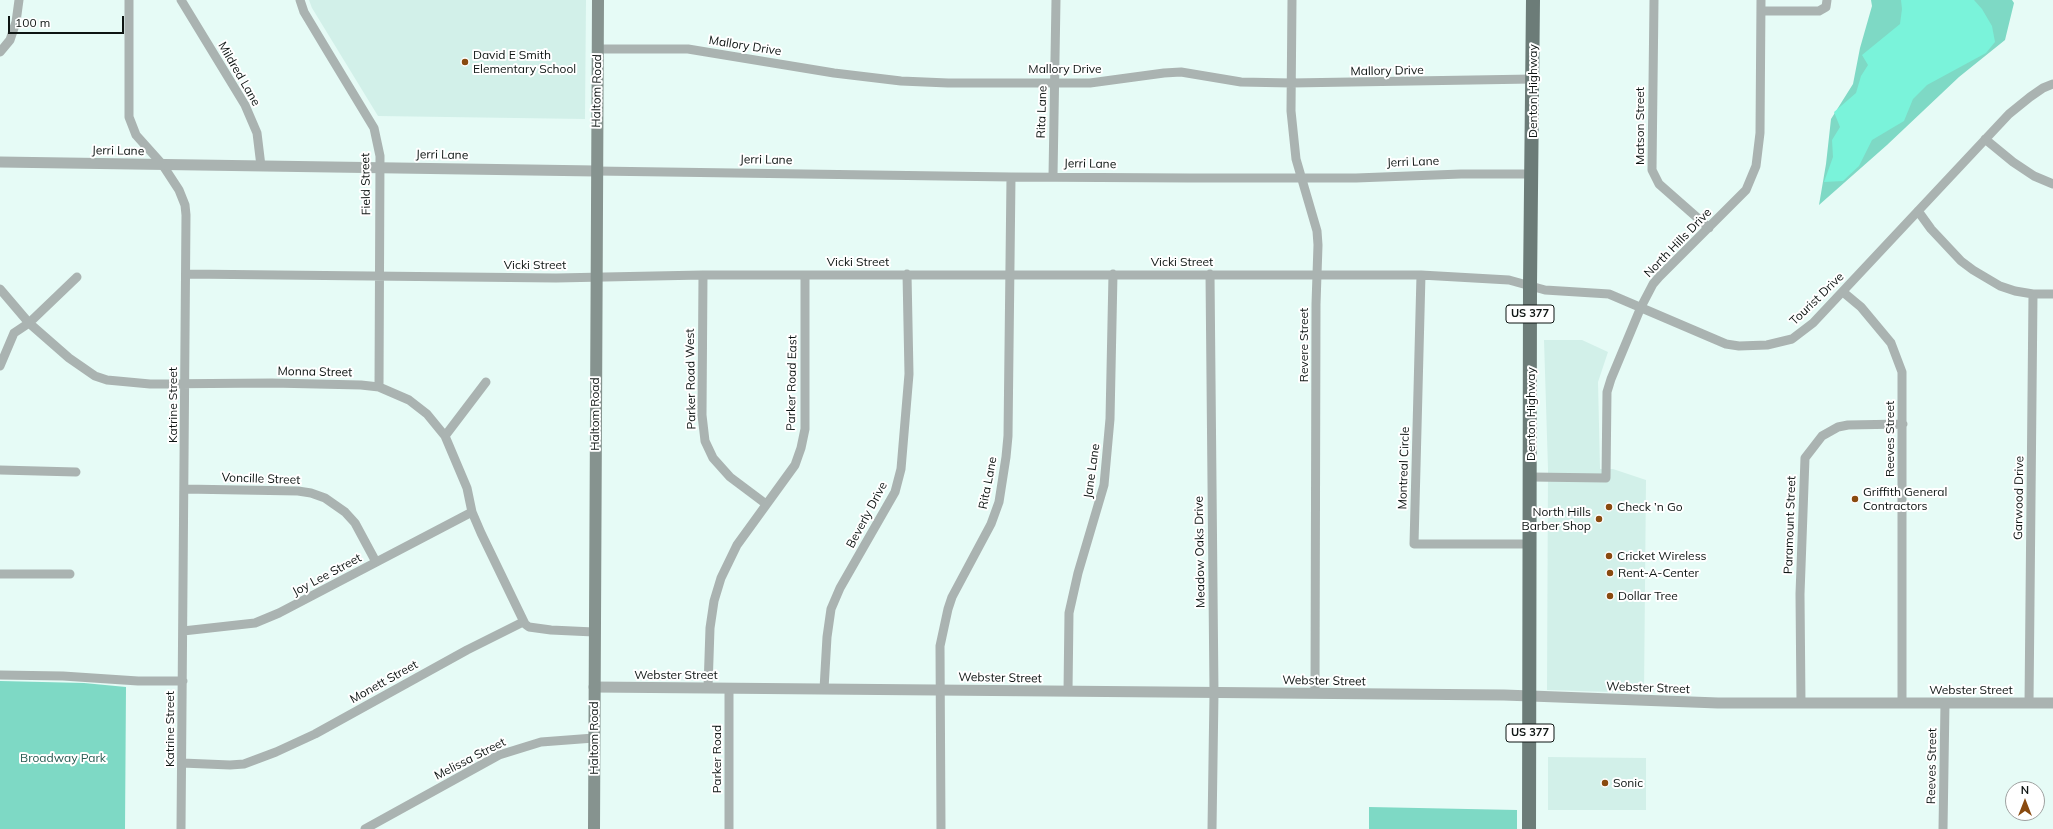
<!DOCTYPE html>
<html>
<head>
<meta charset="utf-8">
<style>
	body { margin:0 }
	#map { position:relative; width:2053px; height:829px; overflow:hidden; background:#e6fbf6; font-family:Mulish,sans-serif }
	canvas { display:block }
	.north { position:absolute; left:2005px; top:781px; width:40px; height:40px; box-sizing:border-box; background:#fff; border:1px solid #9ea1a0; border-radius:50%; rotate:0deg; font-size:11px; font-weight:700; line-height:16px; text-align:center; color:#0d1412 }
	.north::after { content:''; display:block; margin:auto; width:14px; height:18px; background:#894a0f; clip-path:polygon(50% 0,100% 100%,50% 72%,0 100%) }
	.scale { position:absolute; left:8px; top:16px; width:116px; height:18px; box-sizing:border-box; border:2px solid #0d1412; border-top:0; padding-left:5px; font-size:12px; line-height:14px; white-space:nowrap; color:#0d1412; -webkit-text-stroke:3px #fff; paint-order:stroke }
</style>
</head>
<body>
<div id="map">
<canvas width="2053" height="829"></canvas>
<div class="north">N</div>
<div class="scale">100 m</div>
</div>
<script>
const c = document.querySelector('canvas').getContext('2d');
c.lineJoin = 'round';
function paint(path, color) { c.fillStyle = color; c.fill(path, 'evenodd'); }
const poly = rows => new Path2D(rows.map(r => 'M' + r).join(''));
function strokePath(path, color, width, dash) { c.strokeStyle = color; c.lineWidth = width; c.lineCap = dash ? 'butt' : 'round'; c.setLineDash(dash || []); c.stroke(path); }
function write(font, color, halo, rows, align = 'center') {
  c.font = font + ' Mulish,sans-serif'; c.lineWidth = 4; c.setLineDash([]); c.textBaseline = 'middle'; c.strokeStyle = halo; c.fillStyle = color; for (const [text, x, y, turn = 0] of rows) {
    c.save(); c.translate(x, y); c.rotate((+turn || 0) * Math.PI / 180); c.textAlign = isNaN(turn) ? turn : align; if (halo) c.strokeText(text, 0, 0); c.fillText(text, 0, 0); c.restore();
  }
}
const built = poly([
	[309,0,586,0,585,119,378,116,312,8],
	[1544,340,1582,340,1608,352,1598,382,1600,469,1613,469,1646,480,1644,693,1547,690,1548,469],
	[1548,757,1646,758,1646,810,1548,810]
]);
const green = poly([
	[1871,0,2012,0,2014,3,2005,40,1959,77,1887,145,1819,205,1826,164,1831,119,1853,84,1860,48,1872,6],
	[0,681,84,683,126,687,125,829,0,829],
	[1369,807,1517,810,1517,829,1369,829]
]);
const water = poly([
	[1901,0,1974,0,1982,9,1992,26,1995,42,1986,53,1927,85,1913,99,1904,121,1872,140,1859,166,1843,181,1824,182,1833,157,1832,140,1840,127,1834,112,1856,93,1861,76,1868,65,1862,55,1900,24,1902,9]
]);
const minor = poly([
	[129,0,129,117,136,135,162,164,179,190,185,205,186,215,181,829],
	[181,0,245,105,257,133,261,166],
	[300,0,304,12,328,52,374,128,380,156,379,387],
	[1292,0,1291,111,1296,159,1317,231,1318,245,1316,304,1315,693],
	[1654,0,1652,170,1659,184,1709,228],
	[1761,11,1819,11,1826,7,1827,0],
	[598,49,688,49,834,73,901,81,948,83,1090,83,1164,73,1181,72,1241,82,1291,83,1533,79],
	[0,52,10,40,16,22,19,0],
	[1985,139,2013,162,2034,176,2053,184],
	[596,171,1011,177,1189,178,1356,178,1461,174,1532,174],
	[1053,176,1056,0],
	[1918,211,1931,229,1961,261,1973,270,2000,286,2015,291,2033,294,2053,294],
	[186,274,556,278,703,275,1421,275,1509,280,1545,290,1609,294,1726,344,1739,346,1767,345,1792,339,1813,323,2009,114,2030,97,2043,88,2053,84],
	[1210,274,1214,693,1212,829],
	[703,275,702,415,705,441,713,458,730,477,766,504],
	[1421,275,1414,544,1530,544],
	[0,289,29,323,69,358,95,376,107,380,150,384,272,383,361,385,379,387,409,400,427,414,445,436,467,488,472,512,481,533,525,624,529,627,551,630,594,632],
	[1843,292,1861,307,1891,343,1902,372,1902,703],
	[0,366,14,333,29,323,77,277],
	[445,436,486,382],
	[0,470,76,472],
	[1531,477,1606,478,1607,392,1611,379,1641,307,1653,284,1659,277,1746,190,1756,166,1760,133,1761,0],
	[184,489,298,491,311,493,325,498,345,512,355,523,376,562],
	[0,574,70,574],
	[183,631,255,623,279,613,472,512],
	[0,675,63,676,138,681,183,681],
	[708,688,710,628,714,601,721,578,737,545,795,465,801,448,805,429,805,275],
	[729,688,729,829],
	[824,689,827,637,831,609,840,588,895,492,901,469,909,374,907,274],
	[1068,691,1069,613,1078,573,1104,485,1110,419,1113,274],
	[1801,703,1800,594,1805,458,1822,436,1838,427,1848,425,1903,424],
	[2029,703,2033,294],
	[182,763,230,765,244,764,276,752,315,734,467,650,523,622],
	[365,829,499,755,541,742,594,738],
	[941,829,940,646,948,609,952,597,991,524,999,502,1006,457,1008,436,1011,177],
	[1943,829,1945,703]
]);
const tertiary = poly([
	[0,162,596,171],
	[594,687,1504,695,1718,703,2053,703]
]);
const secondary = poly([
	[594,829,598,0]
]);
const primary = poly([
	[1529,829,1530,285,1533,0]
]);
const markers = [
	[465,62,4,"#894a0f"],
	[1855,499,4,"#894a0f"],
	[1609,507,4,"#894a0f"],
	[1599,519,4,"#894a0f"],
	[1609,556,4,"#894a0f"],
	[1610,573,4,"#894a0f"],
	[1610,596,4,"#894a0f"],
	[1605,783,4,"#894a0f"]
];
const shields = [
	[1530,314,48],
	[1530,733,48]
];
const shieldNames = [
	["US 377",1530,314],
	["US 377",1530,733]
];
const streetNames = [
	["Mallory Drive",745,46,9],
	["Mallory Drive",1065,69],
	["Mallory Drive",1387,71,-1],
	["Mildred Lane",239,74,60],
	["Haltom Road",597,91,-89],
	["Denton Highway",1533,91,-90],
	["Rita Lane",1042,112,-88],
	["Matson Street",1640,126,-90],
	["Jerri Lane",118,151,1],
	["Jerri Lane",442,155,1],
	["Jerri Lane",766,160,1],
	["Jerri Lane",1413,162,-2],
	["Jerri Lane",1090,164,1],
	["Field Street",366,184,-91],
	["North Hills Drive",1678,243,-46],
	["Vicki Street",858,262],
	["Vicki Street",1182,262],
	["Vicki Street",535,265],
	["Tourist Drive",1817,299,-44],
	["Revere Street",1304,345,-90],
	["Monna Street",315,372,1],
	["Parker Road West",691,379,-91],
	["Parker Road East",792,383,-89],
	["Katrine Street",173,405,-90],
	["Haltom Road",595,414,-90],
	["Denton Highway",1531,414,-90],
	["Reeves Street",1890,439,-90],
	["Montreal Circle",1404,468,-88],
	["Jane Lane",1092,471,-82],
	["Voncille Street",261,479,2],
	["Rita Lane",988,483,-79],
	["Garwood Drive",2019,498,-89],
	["Beverly Drive",867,515,-62],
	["Paramount Street",1790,525,-88],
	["Meadow Oaks Drive",1200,552,-91],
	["Joy Lee Street",327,575,-28],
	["Webster Street",676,675],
	["Webster Street",1000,678,1],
	["Webster Street",1324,681,1],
	["Monett Street",384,682,-29],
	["Webster Street",1648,688,2],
	["Webster Street",1971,690],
	["Katrine Street",170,729,-90],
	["Haltom Road",594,738,-90],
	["Melissa Street",470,759,-27],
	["Parker Road",717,759,-90],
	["Reeves Street",1932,766,-89]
];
const poiNames = [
	["David E Smith",473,55],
	["Elementary School",473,69],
	["Griffith General",1863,492],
	["Contractors",1863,506],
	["Check ’n Go",1617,507],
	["North Hills",1591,512,"right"],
	["Barber Shop",1591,526,"right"],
	["Cricket Wireless",1617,556],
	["Rent-A-Center",1618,573],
	["Dollar Tree",1618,596],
	["Sonic",1613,783]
];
const parkNames = [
	["Broadway Park",63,758]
];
paint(built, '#d2f0e9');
paint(green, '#7ed9c5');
paint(water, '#7af3da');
strokePath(minor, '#aab3b1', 9);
strokePath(tertiary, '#aab3b1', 11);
strokePath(secondary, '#86938f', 12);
strokePath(primary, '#6c7c78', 14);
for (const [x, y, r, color] of markers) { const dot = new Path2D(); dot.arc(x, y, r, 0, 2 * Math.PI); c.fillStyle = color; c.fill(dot); strokePath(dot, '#fff', 1.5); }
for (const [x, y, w] of shields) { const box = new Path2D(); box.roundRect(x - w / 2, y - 9, w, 18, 3); c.fillStyle = '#fff'; c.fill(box); strokePath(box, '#0d1412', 1); }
write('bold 11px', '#0d1412', null, shieldNames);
write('12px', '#0d1412', '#fff', streetNames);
write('12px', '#0d1412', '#fff', poiNames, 'left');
write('12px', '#275b51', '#fff', parkNames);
</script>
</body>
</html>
